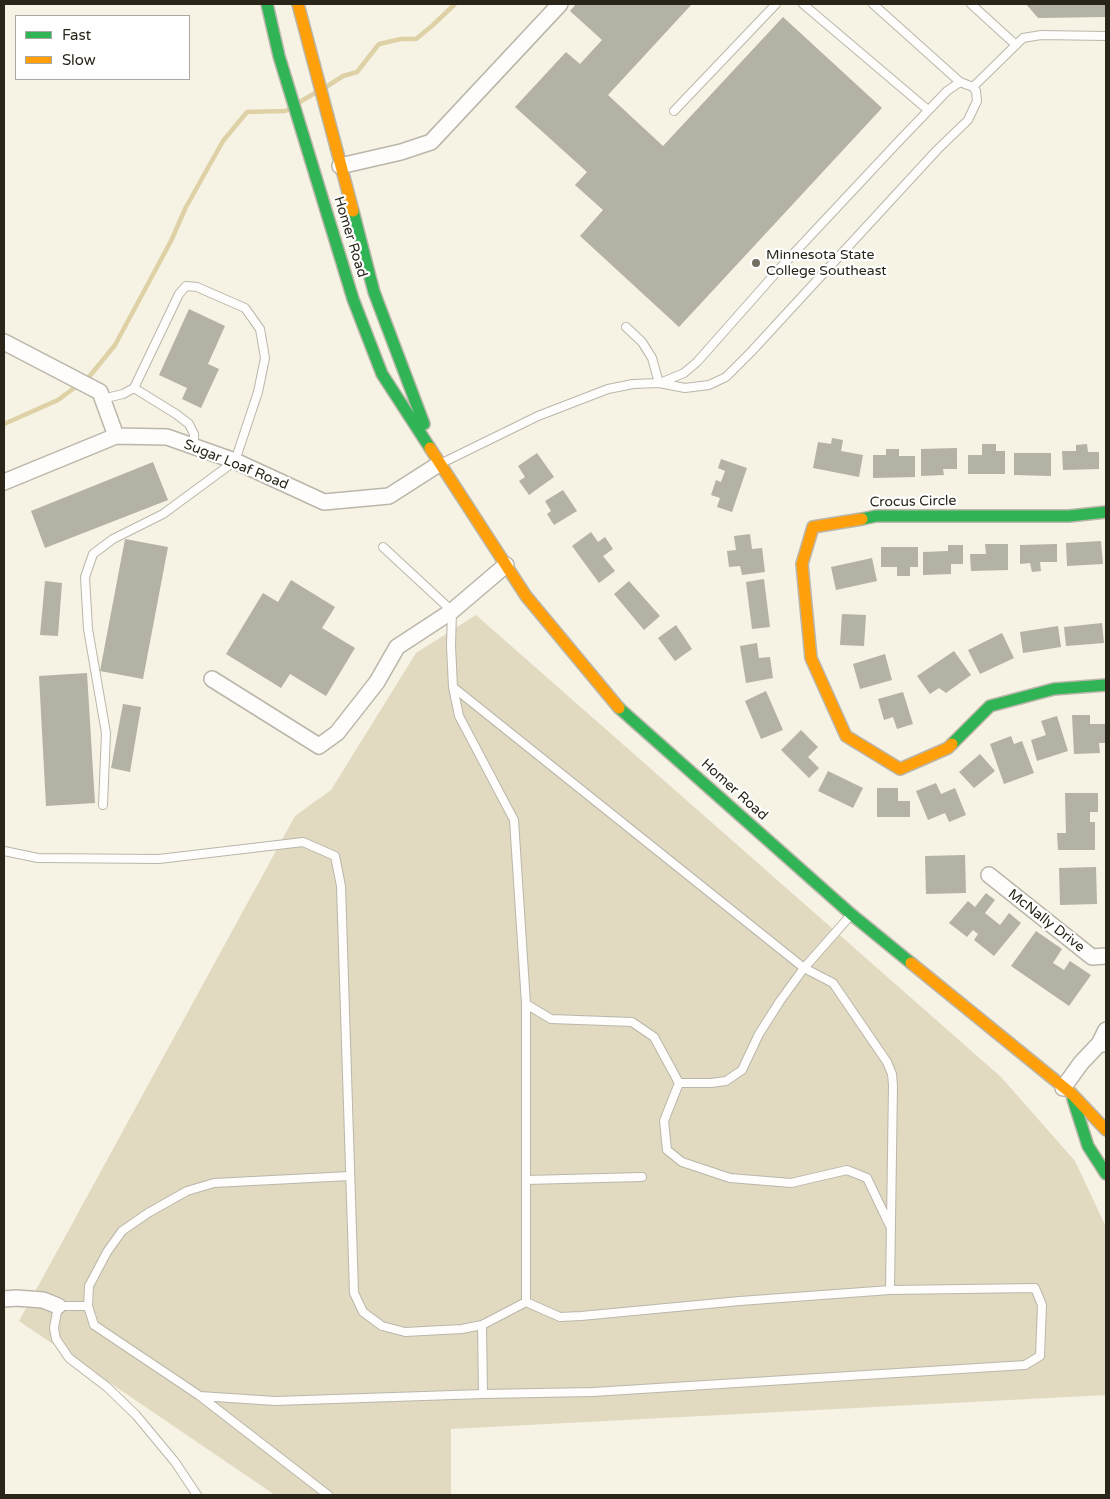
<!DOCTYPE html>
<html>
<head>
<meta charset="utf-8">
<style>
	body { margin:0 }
	#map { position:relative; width:1110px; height:1499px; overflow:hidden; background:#f6f2e4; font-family:"Varela Round",sans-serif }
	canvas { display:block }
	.frame { position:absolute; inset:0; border:5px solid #292619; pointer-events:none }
	.legend { position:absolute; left:15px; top:15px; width:175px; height:65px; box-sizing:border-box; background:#fff; border:1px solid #a9a8a3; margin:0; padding:6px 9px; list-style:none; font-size:15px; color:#292619 }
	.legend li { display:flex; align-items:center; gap:10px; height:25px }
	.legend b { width:25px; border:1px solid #a9a8a3 }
</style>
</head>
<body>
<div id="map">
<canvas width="1110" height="1499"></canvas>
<div class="frame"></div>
<ul class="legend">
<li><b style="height:6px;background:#30b455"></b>Fast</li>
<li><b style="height:6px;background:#ff9f0a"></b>Slow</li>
</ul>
</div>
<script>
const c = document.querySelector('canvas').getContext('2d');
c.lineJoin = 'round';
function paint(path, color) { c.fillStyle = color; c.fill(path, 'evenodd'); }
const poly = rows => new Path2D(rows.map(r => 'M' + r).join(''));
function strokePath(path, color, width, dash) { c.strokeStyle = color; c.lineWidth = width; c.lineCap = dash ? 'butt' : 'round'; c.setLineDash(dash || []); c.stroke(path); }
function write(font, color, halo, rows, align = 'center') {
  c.font = font + ' "Varela Round",sans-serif'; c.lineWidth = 4.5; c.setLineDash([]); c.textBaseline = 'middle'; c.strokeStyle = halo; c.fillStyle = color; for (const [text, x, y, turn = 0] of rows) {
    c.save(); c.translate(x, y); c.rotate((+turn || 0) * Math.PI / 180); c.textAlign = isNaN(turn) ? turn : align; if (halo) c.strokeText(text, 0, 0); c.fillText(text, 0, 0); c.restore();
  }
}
const green = poly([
	[476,615,1001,1077,1075,1161,1106,1227,1106,1395,451,1429,451,1495,275,1495,19,1321,295,816,331,790,416,653]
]);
const stream = poly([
	[326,87,343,76,357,72,379,44,401,39,416,39,433,25,455,4],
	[298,103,315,93],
	[4,424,58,400,89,377,115,345,171,241,186,207,223,141,247,112,285,111,290,109]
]);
const building = poly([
	[576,4,692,4,608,95,663,146,783,17,882,108,679,327,580,236,603,210,575,185,587,172,515,107,566,52,580,64,602,40,570,11],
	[1026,4,1106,4,1106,17,1038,18],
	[189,309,225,326,208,364,219,369,201,408,182,399,187,388,159,375],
	[832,438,843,440,841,451,863,455,859,477,813,468,818,442,831,444],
	[982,444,996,444,996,451,1005,451,1005,474,968,474,968,455,982,455],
	[1087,444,1088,452,1099,452,1099,469,1063,470,1062,451,1076,451,1076,445],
	[957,448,957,469,943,469,944,475,921,476,921,449],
	[886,449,899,449,899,456,915,456,915,477,873,478,873,455,886,455],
	[537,453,554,477,529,495,519,481,525,477,518,466],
	[1014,453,1051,453,1051,476,1014,475],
	[721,459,747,468,732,512,717,507,720,498,711,495,716,480,721,482,725,471,718,468],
	[153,462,168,500,45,548,31,511],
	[563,490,577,511,554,525,547,514,551,511,545,501],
	[591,532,598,542,605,537,613,549,603,556,615,571,599,583,572,546],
	[750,534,752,549,762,548,765,572,742,575,740,566,729,567,727,551,736,550,734,536],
	[125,539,168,547,143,679,100,671],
	[1101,541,1103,564,1067,566,1066,543],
	[985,544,1008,544,1008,570,971,571,970,554,986,554],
	[1057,544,1057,562,1040,562,1041,571,1032,572,1030,563,1020,564,1020,545],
	[948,545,963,545,963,564,951,564,951,574,923,575,923,552,948,551],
	[881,547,918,547,918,567,910,567,910,576,897,576,897,567,881,567],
	[872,558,877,581,836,590,831,567],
	[764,579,770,627,752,629,746,582],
	[291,580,335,607,322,628,355,648,326,696,290,674,281,688,226,654,263,593,278,602],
	[45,581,62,583,58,636,40,635],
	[629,581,660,616,644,630,614,594],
	[842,614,866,615,864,646,840,645],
	[1102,623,1104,643,1066,646,1064,627],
	[676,625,692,649,675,661,658,638],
	[1058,626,1061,647,1023,653,1020,632],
	[1002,633,1014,658,980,674,968,650],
	[757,643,759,658,770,657,773,678,746,683,740,646],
	[954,651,971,675,946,693,939,688,930,694,917,676],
	[885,654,892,680,860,689,853,664],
	[87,673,95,803,46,806,39,676],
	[766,691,783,730,761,739,745,701],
	[903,692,913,724,897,729,893,717,884,720,878,699],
	[123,704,141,707,130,772,111,768],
	[1072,715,1090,715,1090,724,1106,724,1106,743,1099,743,1100,753,1074,754],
	[1057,716,1068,751,1037,761,1031,740,1046,735,1041,721],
	[801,730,818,747,808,757,819,768,809,778,781,750],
	[1011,736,1014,744,1022,741,1034,773,1004,784,990,744],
	[980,754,995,771,974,788,959,772],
	[828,771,863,788,853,808,818,791],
	[936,783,941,794,955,788,966,815,949,822,945,813,928,820,916,791],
	[877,788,898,788,898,801,910,801,910,817,877,817],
	[1065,793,1098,793,1098,812,1090,812,1090,822,1095,822,1095,850,1058,850,1057,833,1066,833],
	[965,855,966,893,926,894,925,856],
	[1096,867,1097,904,1060,905,1059,868],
	[986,893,995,900,985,913,1000,925,1009,913,1021,923,994,956,974,940,978,934,973,930,967,937,949,923,968,901,975,907],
	[1036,931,1062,949,1053,963,1064,970,1070,961,1091,975,1069,1006,1011,966]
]);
const lane = poly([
	[803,4,928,110],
	[971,4,1016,45],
	[973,87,1023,38,1041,35,1106,36],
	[674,111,776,4],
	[626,327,642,342,652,358,659,383],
	[660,383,684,373,697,362,781,267,899,141,947,91,960,82],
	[134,388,176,414,189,424,194,434,194,447],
	[102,399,123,394,134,388,179,294,186,286,197,287,245,308,260,329,265,358,258,392,235,461,163,514,113,539,93,554,85,577,88,629,106,733,103,805],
	[442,463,538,416,608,389,633,384,659,383,685,388,709,385,726,377,751,352,937,150,968,120,977,101,976,91,973,87,960,82,873,4],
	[383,547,452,611,451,646,453,687,804,968,833,983,887,1062,892,1074,893,1085,890,1290],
	[453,687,459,716,514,820,526,1004,526,1302,482,1325],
	[4,851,38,858,159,859,303,842,335,856,341,886,354,1293,363,1312,382,1326,405,1332,462,1329,482,1325,483,1394,593,1392,1025,1365,1040,1356,1042,1305,1035,1288,890,1290,740,1301,581,1316,560,1317,526,1302],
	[526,1004,551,1019,632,1022,654,1037,679,1083,664,1121,667,1150,682,1162,730,1178,791,1183,847,1170,867,1178,890,1226],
	[679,1083,711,1083,726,1081,742,1070,759,1034,780,1001,804,968,850,916],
	[526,1180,642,1177],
	[88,1306,58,1306,54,1328,56,1339,69,1358,107,1387,136,1415,175,1462,197,1495],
	[200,1396,275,1401,483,1394],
	[328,1495,200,1396,94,1325,88,1306,89,1286,107,1252,122,1231,148,1213,187,1191,214,1183,350,1176]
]);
const street = poly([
	[340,166,401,152,431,142,560,4],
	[4,342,100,392,116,436,167,437,235,461,324,502,389,496,439,464],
	[4,482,116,436],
	[212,679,319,746,337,733,377,682,397,647,452,611,506,565],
	[989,875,1092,957,1106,956],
	[1099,1044,1106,1030],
	[1063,1088,1081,1063,1099,1044,1106,1044],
	[4,1299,16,1298,43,1300,58,1306]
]);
const fast = poly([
	[267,4,279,56,353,299,382,374,430,448],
	[353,211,374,292,424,424],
	[862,519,876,516,1069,516,1106,512],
	[619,708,851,914,911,963],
	[952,744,990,706,1054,689,1106,685],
	[1073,1099,1088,1146,1106,1174]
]);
const slow = poly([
	[298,4,353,211],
	[430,448,526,596,619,708],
	[862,519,813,527,802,564,811,658,846,736,900,769,948,748,952,744],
	[911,963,1072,1094,1106,1130]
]);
const markers = [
	[756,263,5,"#716d60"]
];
const streetNames = [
	["Homer Road",350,237,73],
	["Sugar Loaf Road",236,465,22],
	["Crocus Circle",913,502,-1],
	["Homer Road",734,790,42],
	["McNally Drive",1046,921,38]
];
const poiNames = [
	["Minnesota State",766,255],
	["College Southeast",766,271]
];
paint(green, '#e1dac1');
strokePath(stream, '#ded1a6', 4.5);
paint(building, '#b4b1a5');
strokePath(lane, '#bab6aa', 10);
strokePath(street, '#bab6aa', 18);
strokePath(fast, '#bab6aa', 14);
strokePath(slow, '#bab6aa', 14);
strokePath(lane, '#fefdfb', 8);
strokePath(street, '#fefdfb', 15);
strokePath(fast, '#30b455', 11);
strokePath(slow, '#ff9f0a', 11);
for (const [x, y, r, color] of markers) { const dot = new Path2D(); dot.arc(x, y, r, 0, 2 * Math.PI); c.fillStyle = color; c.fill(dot); strokePath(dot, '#fff', 2); }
write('14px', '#292619', '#fff', streetNames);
write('14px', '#292619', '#fff', poiNames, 'left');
</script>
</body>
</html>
